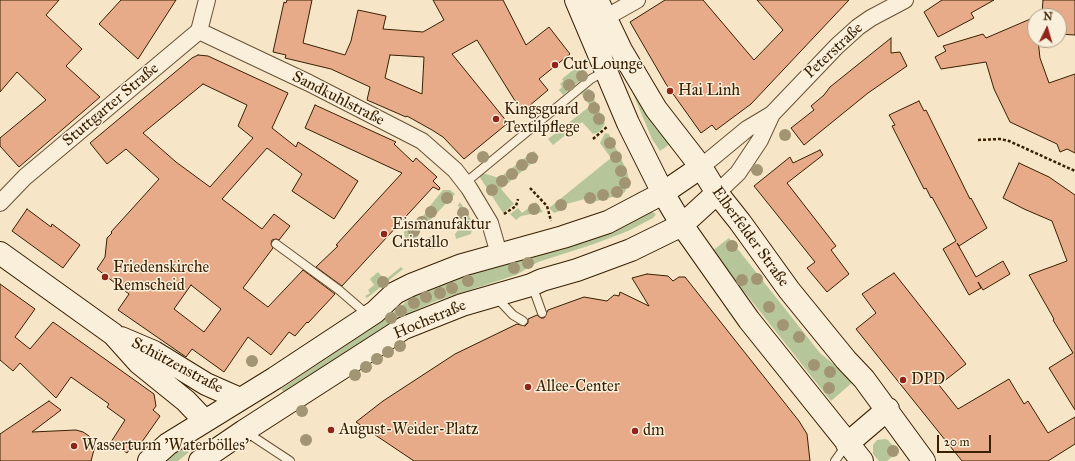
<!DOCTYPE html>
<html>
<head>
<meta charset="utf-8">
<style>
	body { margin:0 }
	#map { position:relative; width:1075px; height:461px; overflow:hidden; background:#f6e6c7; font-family:"IM FELL Great Primer",serif }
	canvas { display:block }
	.north { position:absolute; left:1027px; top:8px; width:40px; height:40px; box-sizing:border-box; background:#f9efdb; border:1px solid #ac9c84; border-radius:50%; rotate:5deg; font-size:11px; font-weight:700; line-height:16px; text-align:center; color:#382001 }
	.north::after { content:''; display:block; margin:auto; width:14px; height:18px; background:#8f2418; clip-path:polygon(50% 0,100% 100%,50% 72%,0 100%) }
	.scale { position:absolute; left:937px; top:435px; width:54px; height:18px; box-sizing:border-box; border:2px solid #382001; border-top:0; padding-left:5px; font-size:12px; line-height:14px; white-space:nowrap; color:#382001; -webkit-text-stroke:3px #f9efdb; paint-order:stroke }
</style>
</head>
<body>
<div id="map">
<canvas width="1075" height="461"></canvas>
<div class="north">N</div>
<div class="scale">20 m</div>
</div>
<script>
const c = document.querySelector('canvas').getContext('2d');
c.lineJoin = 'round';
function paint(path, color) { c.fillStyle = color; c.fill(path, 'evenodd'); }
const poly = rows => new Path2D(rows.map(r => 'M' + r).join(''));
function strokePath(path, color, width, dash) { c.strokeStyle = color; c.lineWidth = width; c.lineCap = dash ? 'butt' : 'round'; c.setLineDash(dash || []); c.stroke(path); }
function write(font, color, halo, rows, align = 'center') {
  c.font = font + ' "IM FELL Great Primer",serif'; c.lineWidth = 3; c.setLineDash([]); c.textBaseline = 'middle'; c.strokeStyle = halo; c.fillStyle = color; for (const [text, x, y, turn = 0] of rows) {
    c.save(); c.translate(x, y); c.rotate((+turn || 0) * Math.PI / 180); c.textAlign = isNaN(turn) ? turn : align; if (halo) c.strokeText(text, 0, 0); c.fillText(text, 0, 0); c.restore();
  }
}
const green = poly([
	[578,66,586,76,563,95,559,90,562,87,560,84,563,81,562,79],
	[629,84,670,144,660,151,652,139],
	[586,89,590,89,605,124,599,132,593,134,582,122,553,145,548,139,590,106,581,93],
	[605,133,609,134,627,171,629,180,625,192,620,195,589,203,585,199,566,204,565,209,554,213,549,208,611,158,600,143],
	[534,151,539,157,501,189,514,204,503,213,479,176,483,173,499,178],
	[443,190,450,190,455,194,421,230,417,238,405,239,404,232,420,216,423,216,429,209,429,207],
	[460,202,472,221,472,228,471,234,456,239,455,234,464,223,458,205],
	[536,202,543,212,521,216,516,220,510,214,518,208,522,213],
	[652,212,656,214,653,218,628,231,594,244,538,262,516,275,436,301,405,315,285,394,281,389,384,320,417,293,439,284],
	[729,238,820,353,854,381,831,401,712,251],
	[401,267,403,269,367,298,365,296,370,293,368,290,374,285,370,279,378,272,385,280],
	[885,439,888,440,898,452,887,461,879,461,873,454,873,445,877,440],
	[182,442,189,452,178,461,159,461]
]);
const building = poly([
	[0,0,59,0,46,15,82,49,66,66,100,97,19,167,0,146,0,138,46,100,17,72,0,92,0,0],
	[121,0,176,0,138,59,99,24,121,0],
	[287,0,312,0,303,43,345,55,351,41,358,10,386,16,383,29,423,32,444,20,433,0,503,0,526,45,549,27,570,54,539,79,548,90,522,112,477,40,452,54,508,123,464,159,443,137,432,130,407,116,406,117,367,100,370,87,331,69,285,58,286,55,273,52,284,2,286,3,287,0],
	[390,55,424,57,422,94,385,78,390,55],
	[665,0,703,0,754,60,783,30,757,0,849,0,751,104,716,130,712,125,701,133,666,84,630,22,665,0],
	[942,0,994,0,971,13,974,18,938,37,924,12,942,0],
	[1043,0,1075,0,1075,35,1059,34,1059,16,1038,16,1042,14,1043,0],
	[1035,17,1035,40,1038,40,1040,58,1049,83,1075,74,1075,153,1067,149,1060,152,1057,144,1010,122,994,89,986,62,941,69,935,57,946,51,943,46,983,34,986,38,1035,17],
	[891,38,891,53,900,52,907,66,868,93,804,145,791,128,814,110,811,106,824,95,830,87,891,38],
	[198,55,208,56,288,93,272,128,296,147,298,142,358,181,334,219,292,191,302,174,267,148,222,199,262,229,274,214,290,226,279,240,276,239,272,240,271,244,273,248,243,288,268,307,303,270,335,294,308,323,307,322,295,336,289,332,271,355,248,337,224,372,192,349,186,357,118,310,129,294,97,269,105,257,107,238,112,233,111,232,159,179,126,149,107,164,90,143,192,58,198,55],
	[203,84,247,105,238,126,253,138,210,187,176,162,143,133,203,84],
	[191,285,221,309,204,332,174,309,191,285],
	[919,101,924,111,926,110,970,199,971,198,987,228,959,246,957,243,976,277,1003,261,1010,274,983,290,978,282,981,288,969,295,943,249,956,241,932,197,931,198,926,188,924,189,892,126,895,125,889,115,919,101],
	[315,105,396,142,394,144,413,162,416,158,437,177,433,181,440,188,439,190,433,187,342,286,316,267,338,246,336,245,402,173,305,128,315,105],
	[820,150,823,155,787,183,836,246,831,250,849,274,827,292,807,268,815,262,754,186,790,157,793,163,820,150],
	[1019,163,1049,177,1075,195,1075,410,1049,368,1073,353,1053,320,1054,319,1029,275,1067,261,1052,221,1024,209,1003,198,1019,163],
	[27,209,51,227,52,224,80,245,63,268,12,231,27,209],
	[894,273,966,364,939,385,958,409,1009,379,1024,404,1028,401,1048,433,1075,417,1075,444,1048,461,962,461,856,329,876,313,862,294,894,273],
	[647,274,668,276,673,281,679,277,685,277,799,421,807,434,810,461,414,461,356,422,383,401,455,354,517,324,525,326,528,323,528,319,537,315,541,318,544,318,548,310,584,297,607,301,614,295,619,296,620,292,649,306,632,278,647,274],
	[0,284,35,309,15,337,30,349,53,322,154,394,156,406,153,410,160,416,137,449,132,446,127,453,111,442,125,420,107,407,109,404,71,377,56,398,20,363,13,371,0,360,0,284],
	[49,401,61,410,32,432,76,430,83,432,89,436,95,446,91,461,0,461,0,434,49,401]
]);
const path = poly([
	[593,139,608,126],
	[978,140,1000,139,1009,141,1075,171],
	[530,188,547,206,551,221],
	[504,214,516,206,518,199]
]);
const lane = poly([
	[465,183,591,79,605,71],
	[276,244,339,290,369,316],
	[532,285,542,313],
	[496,297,513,315,523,321],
	[246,432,290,461],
	[835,461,847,444]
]);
const street = poly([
	[605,18,637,0],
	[199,31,309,83,422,141,455,170,469,188,490,223,499,254],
	[701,167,747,129,772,114,837,46,858,27,871,18,905,0],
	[717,193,738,173,760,140,772,114],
	[0,203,25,177,199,31,207,0]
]);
const secondary = poly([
	[576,0,628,123,663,193,682,225,749,320,862,461],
	[597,0,621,50,656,109,701,167,717,193,740,222,789,290,846,360,864,379,924,461],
	[0,253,113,334,139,363,186,401,204,420],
	[121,338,154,352,206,384,240,399],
	[847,444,888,409],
	[149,461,168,444,275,378,375,312,395,293,411,285,462,265,563,237,608,222,663,193,701,167],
	[200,461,244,431,404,328,462,305,531,285,542,280,577,270,631,250,682,225,717,193]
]);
const trees = [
	[582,76],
	[569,85],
	[589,96],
	[594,108],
	[599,119],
	[785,135],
	[610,143],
	[483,157],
	[616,157],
	[532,158],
	[522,165],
	[757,170],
	[621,171],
	[512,174],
	[502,181],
	[625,183],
	[492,190],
	[617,192],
	[603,195],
	[447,198],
	[590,198],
	[561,205],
	[534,209],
	[431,212],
	[463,213],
	[422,222],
	[414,231],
	[431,243],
	[732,246],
	[528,263],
	[514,268],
	[757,279],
	[742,280],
	[468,281],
	[383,282],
	[452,288],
	[440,293],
	[426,297],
	[414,303],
	[769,307],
	[401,311],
	[391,318],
	[783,325],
	[799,337],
	[400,346],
	[388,352],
	[377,359],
	[252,361],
	[814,365],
	[366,367],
	[830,372],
	[355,375],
	[829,388],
	[302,411],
	[306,440],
	[893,451]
];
const markers = [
	[555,65,4,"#8f2418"],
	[670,91,4,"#8f2418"],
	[496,119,4,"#8f2418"],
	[384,234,4,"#8f2418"],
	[105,277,4,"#8f2418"],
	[903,380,4,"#8f2418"],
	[528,387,4,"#8f2418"],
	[331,430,4,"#8f2418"],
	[635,431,4,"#8f2418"],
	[74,446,4,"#8f2418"]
];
const streetNames = [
	["Peterstraße",834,51,-43],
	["Sandkuhlstraße",338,99,27],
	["Stuttgarter Straße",111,105,-40],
	["Elberfelder Straße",750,237,54],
	["Hochstraße",430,320,-23],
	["Schützenstraße",177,366,28]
];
const poiNames = [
	["Cut Lounge",563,65],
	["Hai Linh",678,91],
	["Kingsguard",504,110],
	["Textilpflege",504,128],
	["Eismanufaktur",392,225],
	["Cristallo",392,243],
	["Friedenskirche",113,268],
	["Remscheid",113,286],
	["DPD",911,380],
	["Allee-Center",536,387],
	["August-Weider-Platz",339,430],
	["dm",643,431],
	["Wasserturm 'Waterbölles'",82,446]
];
paint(green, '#b6c69a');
paint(building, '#e8ab89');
strokePath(building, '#382001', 1);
strokePath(lane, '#685232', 10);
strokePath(street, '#685232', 18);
strokePath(secondary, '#382001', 24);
strokePath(path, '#382001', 2.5, [3, 2]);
strokePath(lane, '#f9efdb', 8);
strokePath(street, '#f9efdb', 16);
strokePath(secondary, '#f9efdb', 22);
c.fillStyle = '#a29573';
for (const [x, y] of trees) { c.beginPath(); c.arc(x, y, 6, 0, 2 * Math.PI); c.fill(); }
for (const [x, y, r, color] of markers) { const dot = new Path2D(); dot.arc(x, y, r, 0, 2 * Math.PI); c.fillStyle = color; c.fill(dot); strokePath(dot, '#f9efdb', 1.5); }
write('16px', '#382001', '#f9efdb', streetNames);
write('16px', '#382001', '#f9efdb', poiNames, 'left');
</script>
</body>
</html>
